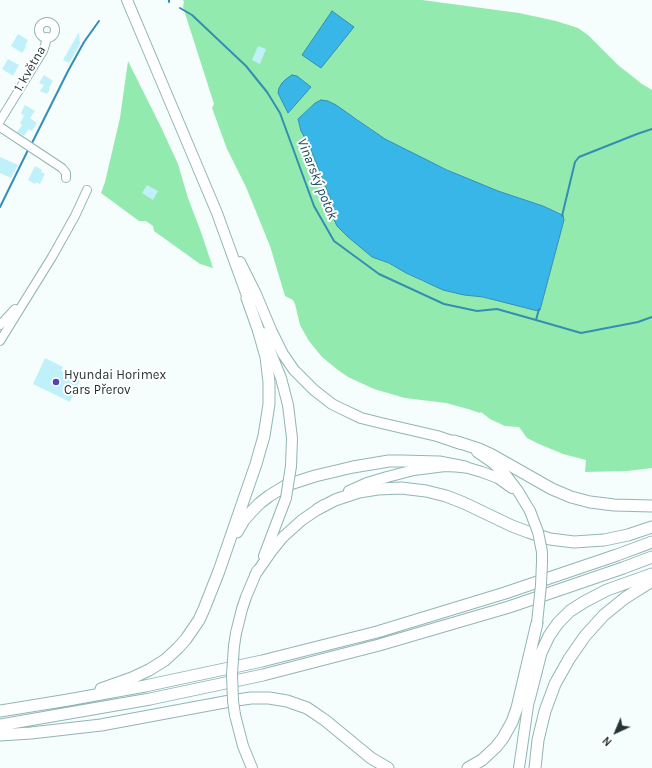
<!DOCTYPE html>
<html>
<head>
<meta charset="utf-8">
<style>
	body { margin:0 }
	#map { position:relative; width:652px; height:768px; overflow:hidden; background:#f6fdfd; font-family:Karla,sans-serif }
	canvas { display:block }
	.north { position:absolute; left:596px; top:712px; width:40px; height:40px; -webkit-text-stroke:3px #fff; paint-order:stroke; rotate:224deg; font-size:11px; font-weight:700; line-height:16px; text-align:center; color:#253433 }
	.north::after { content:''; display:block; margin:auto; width:14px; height:18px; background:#253433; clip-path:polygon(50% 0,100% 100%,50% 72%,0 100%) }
</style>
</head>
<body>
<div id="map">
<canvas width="652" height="768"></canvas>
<div class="north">N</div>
</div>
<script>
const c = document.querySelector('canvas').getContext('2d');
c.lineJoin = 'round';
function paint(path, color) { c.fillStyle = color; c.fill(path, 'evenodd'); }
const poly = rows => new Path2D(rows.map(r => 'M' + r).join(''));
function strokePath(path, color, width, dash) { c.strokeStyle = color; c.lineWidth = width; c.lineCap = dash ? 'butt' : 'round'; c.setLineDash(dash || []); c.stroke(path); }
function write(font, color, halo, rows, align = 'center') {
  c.font = font + ' Karla,sans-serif'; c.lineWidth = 4; c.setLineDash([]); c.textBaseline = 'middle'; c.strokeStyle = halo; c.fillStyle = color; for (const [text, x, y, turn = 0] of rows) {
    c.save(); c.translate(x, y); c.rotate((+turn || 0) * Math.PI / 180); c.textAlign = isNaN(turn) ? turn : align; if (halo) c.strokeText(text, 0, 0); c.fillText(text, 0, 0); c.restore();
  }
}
const green = poly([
	[183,0,422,0,519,13,556,21,578,28,588,35,618,65,642,84,652,90,652,468,627,471,585,472,586,460,563,454,539,444,527,438,519,427,505,426,490,419,481,412,480,413,468,409,446,403,405,398,374,389,348,377,338,370,322,357,309,341,300,325,295,304,293,300,285,296,270,246,246,187,227,149,212,108,214,104,183,7,184,2],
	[328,101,356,118,385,139,420,157,472,181,498,191,543,206,561,213,564,217,564,220,540,310,483,297,464,295,424,282,406,273,389,263,372,257,348,237,337,226,331,213,332,203,310,147,301,131,298,119,315,103],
	[128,61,161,127,178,164,188,198,201,232,213,268,200,264,154,231,153,226,146,221,139,221,101,193,105,182,120,118]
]);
const water = poly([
	[332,11,354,27,321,68,302,55,332,11],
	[292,75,297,76,311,87,288,113,278,93,279,88,282,83,286,79,292,75],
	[321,100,328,101,336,105,385,139,447,170,498,191,543,206,563,215,564,220,540,310,538,311,483,297,464,295,443,290,406,273,389,263,372,257,348,237,337,226,331,213,332,203,310,147,301,131,298,119,315,103,321,100]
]);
const stream = poly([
	[169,0,169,2],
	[180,8,192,15,246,66,267,92,280,113,314,206,334,241,379,274,444,304,477,311,497,309,536,320,539,309],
	[32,143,68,71,84,42,99,21],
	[0,207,28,150],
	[562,216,575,162,579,157,637,134,652,129],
	[536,320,581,333,638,322,652,317]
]);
const building = poly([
	[79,32,80,44,69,63,63,60],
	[18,34,28,40,25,46,26,47,22,53,11,46],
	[258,46,266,49,260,64,252,60],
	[8,59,19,65,13,76,2,69],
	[44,75,53,81,49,88,50,89,47,94,40,91,44,85,39,83],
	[25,105,35,111,30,118,37,123,32,131,29,129,24,136,17,132,22,125,20,123,24,116,21,113],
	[0,157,18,165,11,178,0,173],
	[35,166,42,170,41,172,45,174,40,184,36,182,35,184,28,180],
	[147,185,158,191,153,200,142,193],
	[45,358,63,367,61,371,80,380,70,402,33,384]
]);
const minor = poly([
	'39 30a8 8 0 1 1 16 0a8 8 0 1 1-16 0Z',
	[0,121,43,51,45,45,47,37],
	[0,127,62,168,66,173,66,178],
	[0,325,15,309],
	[0,341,52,257,75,216,87,190]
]);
const major = poly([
	[127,0,217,213,250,304],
	[240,262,256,294,272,332,283,354,294,370,314,390,332,404,342,409,361,418,381,423,437,436,461,444],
	[263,333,281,378,288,405,292,438,291,466],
	[477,452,493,463,505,474,518,491,530,511],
	[349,491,367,483,387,477,414,470,445,466,465,467,482,472,498,478,512,488],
	[264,556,286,498],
	[255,575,271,552,283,537,302,520,324,505],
	[236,633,242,609,246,597,257,571],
	[235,715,243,746,252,768],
	[519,768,530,692]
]);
const highway = poly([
	[454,441,479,449,492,455,552,489,571,497,590,502,614,505,652,506],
	[318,509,335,500,359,492,378,489,401,488,426,491,446,496,464,503,512,526,528,532,550,539,574,542,604,540,628,535,652,527],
	[237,532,244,520,252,511,260,503,269,496,287,485,315,476,353,467,389,461,402,461,439,462,465,467],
	[101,689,132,678,149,670,165,660,178,648,186,639,199,620,204,609,219,571,256,464,264,436,269,404,269,382,266,357,258,329,247,298],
	[529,700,541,653,549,636,558,623,570,611,584,602,607,590,652,574],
	[0,711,68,700,145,686,262,661,377,632,505,593,617,555,652,542],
	[0,725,150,699,263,675,379,645,509,607,623,568,652,557],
	[0,735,31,733,101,725,230,701,251,698,269,698,287,701,307,708,313,712,326,721,371,758,388,768],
	[468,768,482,760,496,747,503,738,512,722,517,708,537,623],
	[535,768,538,740,545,711,555,684,569,659,585,636,604,615,625,598,652,581]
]);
const majorBridge = poly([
	[286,498,291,466],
	[530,511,538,532,542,552,542,562,541,585,537,623],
	[235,715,233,701,232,674,234,646,236,633]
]);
const markers = [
	[56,382,4,"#5940b8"]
];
const streetNames = [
	["1. května",30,69,-60]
];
const poiNames = [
	["Hyundai Horimex",64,375],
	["Cars Přerov",64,390]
];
const waterNames = [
	["Vinarský potok",317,179,68]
];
paint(green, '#93eaaf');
paint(water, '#39b6e8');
strokePath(water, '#338fb2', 1);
strokePath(stream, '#338fb2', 2);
paint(building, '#c0f1fa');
strokePath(minor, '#91b6b3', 10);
strokePath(major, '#91b6b3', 12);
strokePath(highway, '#91b6b3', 13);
strokePath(minor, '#fff', 8);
strokePath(major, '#fff', 10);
strokePath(highway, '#fff', 11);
strokePath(majorBridge, '#91b6b3', 12, []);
strokePath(majorBridge, '#fff', 10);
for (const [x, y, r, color] of markers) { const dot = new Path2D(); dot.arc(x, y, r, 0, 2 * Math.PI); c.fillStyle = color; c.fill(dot); strokePath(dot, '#fff', 1.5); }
write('13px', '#253433', '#fff', streetNames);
write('13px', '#253433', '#fff', poiNames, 'left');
write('italic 14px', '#17495e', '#fff', waterNames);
</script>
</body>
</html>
